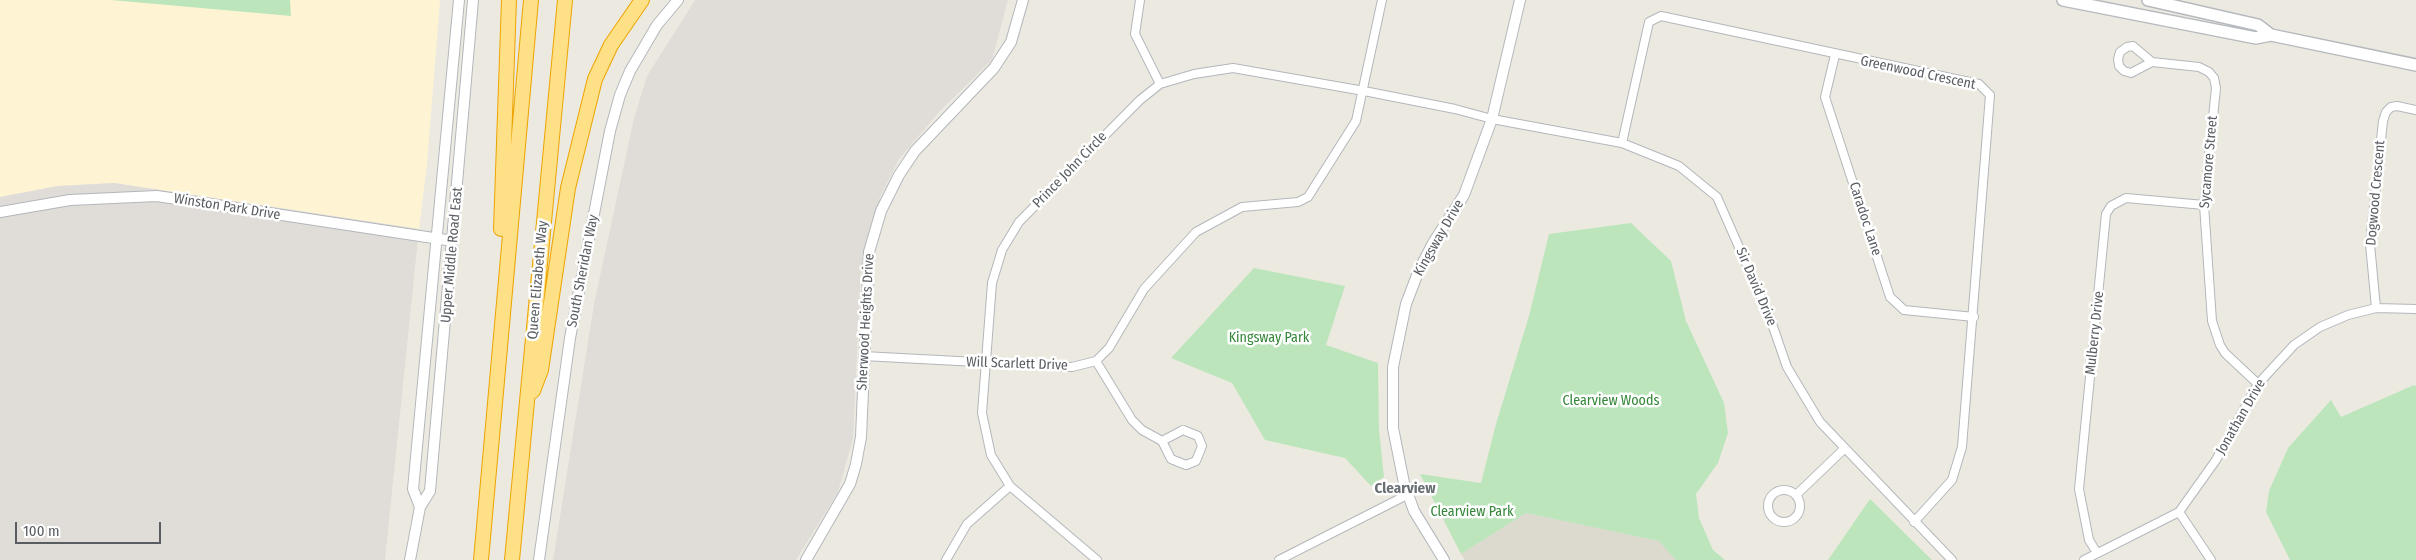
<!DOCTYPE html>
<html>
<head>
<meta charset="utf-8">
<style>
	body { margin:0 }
	#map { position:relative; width:2416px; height:560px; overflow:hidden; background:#eceae0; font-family:"Fira Sans Condensed",sans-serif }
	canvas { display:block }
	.scale { position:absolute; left:15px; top:522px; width:146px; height:22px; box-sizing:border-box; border:2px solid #595d62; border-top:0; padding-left:6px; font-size:15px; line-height:18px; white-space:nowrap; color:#595d62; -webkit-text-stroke:4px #fff; paint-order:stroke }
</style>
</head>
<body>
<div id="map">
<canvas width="2416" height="560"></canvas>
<div class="scale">100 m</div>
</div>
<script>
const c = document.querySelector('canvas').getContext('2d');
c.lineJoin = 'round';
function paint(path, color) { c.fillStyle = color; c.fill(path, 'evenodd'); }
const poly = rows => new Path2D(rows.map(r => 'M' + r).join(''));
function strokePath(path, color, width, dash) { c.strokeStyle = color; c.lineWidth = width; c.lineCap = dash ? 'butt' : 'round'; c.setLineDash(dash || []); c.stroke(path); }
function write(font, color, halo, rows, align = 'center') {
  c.font = font + ' "Fira Sans Condensed",sans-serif'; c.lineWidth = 5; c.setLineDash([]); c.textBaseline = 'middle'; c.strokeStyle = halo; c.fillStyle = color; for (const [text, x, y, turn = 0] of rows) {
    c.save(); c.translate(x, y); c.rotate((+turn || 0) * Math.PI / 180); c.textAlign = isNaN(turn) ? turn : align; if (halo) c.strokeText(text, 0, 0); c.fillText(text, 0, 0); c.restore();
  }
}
const commercial = poly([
	[0,0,440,0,427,164,419,229,114,183,58,186,0,197]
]);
const industrial = poly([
	[695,0,1008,0,992,60,940,111,899,159,880,197,861,269,853,439,838,492,796,560,553,560,594,304,634,118,647,76],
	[114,183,419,229,385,560,0,560,0,197,58,186]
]);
const education = poly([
	[1526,513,1660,541,1676,560,1465,560,1461,554]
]);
const green = poly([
	[111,0,290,0,291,16],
	[1631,223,1671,261,1686,321,1724,403,1728,433,1718,463,1696,494,1699,518,1713,550,1725,560,1676,560,1659,541,1526,513,1461,554,1420,474,1481,483,1496,424,1529,316,1549,234],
	[1254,268,1345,286,1326,345,1378,363,1379,430,1384,477,1371,486,1345,458,1265,440,1232,383,1171,358],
	[2414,385,2416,386,2416,560,2290,560,2266,512,2269,491,2288,448,2331,400,2341,417],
	[1870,499,1932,560,1828,560]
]);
const minor = poly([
	[1140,0,1135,34,1160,84],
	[1835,55,1825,97,1890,297,1904,310,1974,317],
	[2152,62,2131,73,2124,71,2119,66,2118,59,2120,52,2127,47,2133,46,2152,62,2199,67,2209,72,2214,78,2216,88,2204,205,2212,321,2220,345,2225,353,2258,384],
	[1622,143,1649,22,1661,16,1979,84,1990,95,1962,447,1952,480,1914,522],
	[2376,308,2370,244,2383,121,2386,112,2391,107,2397,106,2416,110],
	[863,356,1072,367,1096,361,1109,348,1144,289,1196,232,1242,207,1298,202,1308,197,1356,121,1382,0],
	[1096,361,1132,420,1142,430,1162,441],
	[1183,430,1198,436,1202,446,1196,461,1186,465,1171,459,1162,441,1183,430],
	'1768 506a16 16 0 1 1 32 0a16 16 0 1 1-32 0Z',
	[1796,495,1844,449],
	[2179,512,2211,560],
	[2097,553,2089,540,2079,489,2106,214,2111,206,2126,198,2204,205],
	[946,560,967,524,1010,486],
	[1097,560,1010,486,991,455,982,413,992,283,1002,250,1019,222,1140,100,1160,84,1194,74,1233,68,1364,91,1455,109,1492,119,1622,143,1679,166,1717,197,1770,318,1787,367,1820,422,1952,560],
	[1279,560,1407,495],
	[2084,560,2179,512,2216,460,2258,384,2294,345,2320,327,2348,315,2376,308,2416,309]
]);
const tertiary = poly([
	[0,212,70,200,157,196,453,241],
	[420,507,413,489,459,0],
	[410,560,420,507,430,491,473,0],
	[539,560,570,338,610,131,620,95,630,71,657,25,678,0],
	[806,560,850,484,856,464,861,437,869,252,881,211,899,175,915,151,994,68,1011,42,1023,0],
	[1444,560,1414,511,1404,483,1393,428,1393,367,1406,304,1419,270,1433,243,1464,195,1492,119,1520,0]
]);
const secondary = poly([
	[2063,0,2256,38,2271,35,2416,65],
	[2148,0,2258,25,2271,35]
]);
const motorway = poly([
	[501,229,509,0],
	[533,391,541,370,568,188,595,79,611,45,642,0],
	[481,560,531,0],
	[512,560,565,0]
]);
const streetNames = [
	["Greenwood Crescent",1918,73,12],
	["Sycamore Street",2209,162,-85],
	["Prince John Circle",1070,170,-46],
	["Dogwood Crescent",2376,193,-85],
	["Winston Park Drive",227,207,9],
	["Caradoc Lane",1865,219,72],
	["Kingsway Drive",1439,238,-60],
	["Upper Middle Road East",452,255,-85],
	["South Sheridan Way",583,271,-79],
	["Queen Elizabeth Way",538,280,-85],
	["Sir David Drive",1756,287,67],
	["Sherwood Heights Drive",866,322,-87],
	["Mulberry Drive",2095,333,-84],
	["Will Scarlett Drive",1017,364,2],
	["Jonathan Drive",2241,417,-60]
];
const parkNames = [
	["Kingsway Park",1269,338],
	["Clearview Woods",1611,401],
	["Clearview Park",1472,512]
];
const neighbourhoodNames = [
	["Clearview",1405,489]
];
paint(commercial, '#fef4d4');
paint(industrial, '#e0ddd8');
paint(education, '#dcd9cf');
paint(green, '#bce5bc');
strokePath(minor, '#b3b7bb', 10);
strokePath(tertiary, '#b3b7bb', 12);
strokePath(secondary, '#b6babf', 14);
strokePath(motorway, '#eda400', 16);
strokePath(minor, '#fff', 8);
strokePath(tertiary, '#fff', 10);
strokePath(secondary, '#fff', 11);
strokePath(motorway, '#fee086', 14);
write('14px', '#595d62', '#fff', streetNames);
write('14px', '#348638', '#fff', parkNames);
write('bold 15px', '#6a6f74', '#fff', neighbourhoodNames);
</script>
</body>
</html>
